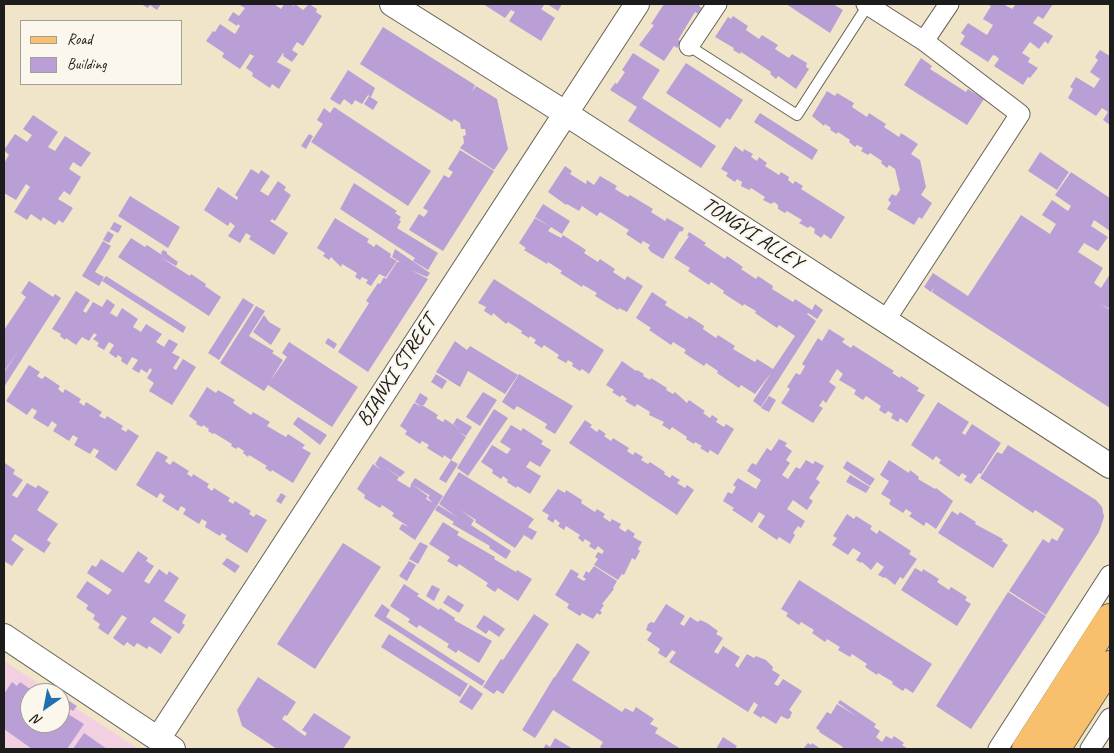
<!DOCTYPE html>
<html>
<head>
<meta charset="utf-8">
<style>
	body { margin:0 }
	#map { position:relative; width:1114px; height:753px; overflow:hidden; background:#f0e5c8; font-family:Caveat,sans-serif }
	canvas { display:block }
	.frame { position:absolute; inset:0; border:5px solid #1c1c1c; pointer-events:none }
	.legend { position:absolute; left:20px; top:20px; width:162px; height:65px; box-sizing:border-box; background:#fbf7ec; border:1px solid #a29f99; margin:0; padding:6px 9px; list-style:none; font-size:15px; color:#1c1c1c }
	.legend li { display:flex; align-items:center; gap:10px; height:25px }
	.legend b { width:25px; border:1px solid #a29f99 }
	.north { position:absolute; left:20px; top:683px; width:50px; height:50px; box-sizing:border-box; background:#fbf7ec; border:1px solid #a29f99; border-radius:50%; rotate:213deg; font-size:14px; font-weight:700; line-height:20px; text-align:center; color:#1c1c1c }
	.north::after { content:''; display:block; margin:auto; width:18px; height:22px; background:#1f6fb2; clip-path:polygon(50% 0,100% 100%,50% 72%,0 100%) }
</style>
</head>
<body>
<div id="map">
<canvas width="1114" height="753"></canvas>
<div class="frame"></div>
<ul class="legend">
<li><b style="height:6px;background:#f8bf6c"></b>Road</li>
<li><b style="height:14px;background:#ba9fd6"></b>Building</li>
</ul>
<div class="north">N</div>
</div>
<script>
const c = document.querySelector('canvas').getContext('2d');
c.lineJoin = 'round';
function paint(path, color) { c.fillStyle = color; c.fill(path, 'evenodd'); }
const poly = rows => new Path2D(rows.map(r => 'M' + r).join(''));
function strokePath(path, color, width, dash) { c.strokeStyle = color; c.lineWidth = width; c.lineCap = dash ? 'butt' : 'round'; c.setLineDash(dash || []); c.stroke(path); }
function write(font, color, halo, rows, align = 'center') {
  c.font = font + ' Caveat,sans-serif'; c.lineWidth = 4.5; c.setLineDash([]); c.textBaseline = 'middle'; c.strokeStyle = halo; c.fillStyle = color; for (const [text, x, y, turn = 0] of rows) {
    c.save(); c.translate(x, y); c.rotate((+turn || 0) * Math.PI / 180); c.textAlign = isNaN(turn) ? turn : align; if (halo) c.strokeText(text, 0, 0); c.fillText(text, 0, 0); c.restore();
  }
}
const built = poly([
	[4,661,53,693,30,693,30,723,60,723,60,698,139,749,4,749]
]);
const building = poly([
	[141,4,161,4,157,10,150,5,148,8],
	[238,4,274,4,281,9,284,4,290,4,294,6,295,4,303,10,309,4,317,9,316,12,322,16,303,46,297,42,292,50,298,54,292,62,283,56,284,54,283,53,277,62,291,70,279,89,272,84,270,88,252,76,253,73,246,68,254,56,250,54,240,69,222,57,224,53,206,41,213,31,215,32,220,24,235,34,240,26,238,24,237,26,228,20,233,12,239,16,245,8],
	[483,4,545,4,541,9,555,18,541,41,509,21,515,12,511,10,505,18],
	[547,4,562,4,558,11],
	[664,4,700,4,699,6,702,8,698,14,695,12,678,40,681,41,677,48,674,46,664,61,639,45,654,25,651,24],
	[786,4,833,4,843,10,830,33],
	[987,4,1003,4,1012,9,1016,4,1053,4,1043,19,1038,16,1033,23,1053,36,1048,44,1045,41,1039,49,1030,42,1022,53,1030,58,1028,62,1038,68,1030,78,1028,77,1023,85,994,66,999,59,996,56,993,55,988,62,960,44,965,36,961,33,968,23,987,35,993,25,983,19,991,6],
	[733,16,748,26,746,30,759,39,762,35,778,45,775,49,789,58,792,54,807,63,806,67,809,69,796,89,778,76,776,79,770,74,771,72,741,52,740,54,733,50,734,48,715,37,728,17,731,19],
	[383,27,475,85,472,92,476,86,497,99,508,149,494,170,460,148,464,143,463,136,466,135,465,129,461,129,460,123,454,119,452,122,360,64],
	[1100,50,1110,56,1110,125,1103,120,1108,112,1102,108,1096,116,1068,98,1073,89,1070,87,1076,77,1094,88,1100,79,1090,72,1098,60,1095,57],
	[633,53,660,70,642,98,716,146,701,168,628,121,637,107,610,90,615,83,617,84,625,72,622,70],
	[921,58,932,66,930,69,966,92,968,89,984,99,967,125,904,85],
	[686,63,743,100,730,120,727,118,720,128,666,93],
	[348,70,375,88,371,97,368,95,362,104,355,100,352,105,344,99,340,105,330,99],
	[827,91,835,96,837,93,854,103,852,107,867,117,869,113,886,124,884,127,899,137,901,133,918,144,911,154,920,160,926,187,921,195,932,203,922,219,919,217,914,225,887,209,891,203,888,200,892,194,896,196,900,190,895,169,889,165,887,168,881,163,882,161,870,153,868,155,861,151,863,148,857,145,855,147,849,142,850,140,838,132,837,134,830,130,831,128,825,124,824,126,812,116],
	[369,96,378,102,373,110,364,104],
	[334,107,431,171,408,206,311,142,323,124,317,120,324,108,330,113],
	[760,113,818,150,812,160,754,122],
	[33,115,58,132,48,147,55,151,65,136,91,153,81,167,73,162,69,169,81,177,70,195,64,191,58,199,73,208,63,223,59,220,55,225,43,217,41,221,31,214,27,220,14,212,30,187,26,184,16,200,4,193,4,163,9,155,4,150,15,134,27,142,32,135,23,129],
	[309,134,313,136,306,149,301,146],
	[735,146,743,152,744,149,753,154,751,157,757,161,759,157,767,163,765,166,779,175,781,172,789,177,788,180,793,184,795,181,803,186,801,189,845,217,831,239,824,234,821,238,814,233,815,229,810,226,808,228,799,223,802,220,787,211,785,213,778,209,778,205,774,202,771,204,763,200,765,197,751,188,749,190,741,186,742,182,737,179,735,182,726,176,728,173,721,169],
	[460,150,494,171,443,251,409,230,419,214,424,217,428,211,423,208,444,175,449,178,453,172,448,169],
	[1040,152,1069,172,1057,190,1028,171],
	[565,166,572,171,570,174,586,184,587,180,594,185,600,176,617,186,615,189,628,197,630,195,653,209,651,212,665,221,667,218,684,228,682,232,680,231,663,259,651,252,648,248,650,245,643,241,641,244,626,234,629,230,600,212,597,216,582,206,579,211,567,204,566,205,548,192],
	[251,169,259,174,261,170,270,176,260,191,268,196,278,181,286,187,284,190,291,195,275,221,272,219,270,221,288,233,274,255,249,239,251,236,246,233,240,243,228,236,235,226,230,222,228,226,204,210,218,187,237,200,238,197,235,195],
	[1071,172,1110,198,1110,231,1094,220,1091,226,1108,237,1098,251,1084,243,1078,252,1103,268,1094,283,1101,288,1110,274,1110,309,1100,304,1110,310,1110,408,936,295,932,292,934,287,931,292,924,287,933,273,968,296,1004,241,1039,264,1004,241,1021,215,1050,234,1056,224,1042,215,1052,200,1068,211,1071,206,1055,195],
	[354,183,397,211,395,213,401,217,399,220,401,221,397,228,438,253,428,270,413,261,415,258,340,209],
	[130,196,180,227,168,248,118,216],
	[543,204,570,221,562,234,535,217],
	[335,218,369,239,367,242,374,247,376,244,391,254,390,257,397,261,386,277,379,274,371,286,366,283,368,280,362,277,360,280,355,277,357,273,342,264,341,267,331,257,329,260,323,256,325,253,317,248],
	[535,218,551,227,548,231,561,238,563,235,586,250,584,253,598,262,600,259,615,269,613,272,625,280,627,276,643,286,627,312,619,308,618,310,595,296,597,293,583,285,582,287,560,273,562,271,548,262,547,264,524,250,526,248,519,243],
	[114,222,122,226,118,233,110,229],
	[108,231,114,235,109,243,103,240],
	[689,232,706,243,704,245,725,259,727,256,743,267,741,269,756,279,758,276,773,286,772,289,793,302,795,299,812,310,815,304,823,310,817,319,808,313,807,314,816,321,761,407,753,401,771,373,755,394,741,385,739,388,717,373,718,371,706,363,704,366,684,353,686,350,673,342,671,345,649,330,651,328,636,318,652,292,667,302,665,305,687,319,689,316,704,326,703,329,716,338,718,335,735,346,733,349,755,362,757,359,773,369,795,336,779,325,777,328,755,313,756,311,744,304,743,306,723,293,724,291,711,282,709,285,688,271,690,268,674,258,689,236,687,236],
	[131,238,145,247,147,245,162,255,161,253,163,250,167,252,167,254,178,262,176,266,160,257,190,276,191,274,206,284,205,286,221,297,209,316,118,257],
	[103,241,111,246,95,272,104,277,99,286,82,276],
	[395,249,430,273,427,277,411,270,428,279,368,372,338,352,369,303,366,301,378,283,380,284,384,277,386,279,397,262,400,262,392,257],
	[106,276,186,327,183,333,102,281],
	[494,279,604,350,589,374,582,369,580,371,572,366,573,363,568,360,566,363,557,358,559,355,544,345,542,348,534,343,536,340,530,336,529,338,521,333,522,331,508,322,506,324,493,313,492,316,484,311,486,307,478,303],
	[29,281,53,297,55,294,61,298,4,387,4,373,21,346,4,372,4,330,26,297,21,293],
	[76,291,90,300,83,311,86,313,93,302,102,307,107,299,115,305,110,313,117,317,122,308,138,319,133,327,141,332,146,324,162,334,156,342,164,347,169,339,178,344,172,353,180,357,173,368,176,370,183,359,196,367,172,405,149,391,154,383,147,378,152,370,150,368,147,373,141,369,139,373,132,369,138,360,132,357,127,365,121,361,122,358,118,355,116,358,109,353,114,345,109,342,104,350,97,346,99,343,93,339,97,335,94,333,89,341,82,337,76,345,66,338,65,340,60,336,61,334,52,329],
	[243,298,254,305,219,360,208,353],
	[256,306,265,311,249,336,274,351,272,353,283,360,270,381,287,357,282,353,289,342,358,387,332,427,268,385,264,391,220,363],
	[264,315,269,322,281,329,271,345,253,332],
	[829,329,845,339,842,342,851,348,853,345,894,371,892,373,900,378,901,376,919,388,917,391,925,395,907,423,900,418,898,422,891,418,893,414,888,411,885,414,879,410,881,406,866,396,863,400,854,394,856,390,839,380,843,374,837,369,829,382,836,387,826,403,823,400,819,406,823,408,813,423,781,403,790,389,787,387,796,373,800,375,805,366,802,364,818,338,822,341],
	[328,338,337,344,334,349,325,343],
	[455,341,467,350,470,346,518,375,505,394,468,371,460,387,436,372],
	[622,361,636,371,637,370,644,374,643,376,650,380,651,378,667,388,666,390,673,394,675,392,687,403,689,400,705,411,703,413,710,418,712,415,718,419,716,422,724,427,726,424,734,429,718,455,710,450,708,453,700,448,702,446,695,442,694,444,686,439,687,437,672,427,670,430,662,425,664,422,649,415,650,412,637,404,635,407,625,401,627,399,622,395,620,397,612,392,614,390,606,385],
	[29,365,40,372,37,376,42,379,45,376,60,386,58,389,63,393,65,389,81,399,79,402,84,406,86,402,102,412,99,416,105,419,107,416,123,426,121,429,126,432,128,429,139,436,116,471,95,457,99,451,94,448,90,454,74,445,78,438,73,435,69,441,53,431,57,425,52,421,48,427,33,418,37,411,32,408,27,415,6,401],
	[436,374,447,381,442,389,431,382],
	[519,374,573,406,555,434,545,428,547,424,517,406,514,410,502,402],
	[207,387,216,393,218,390,235,400,233,403,251,415,253,412,270,422,267,426,286,437,288,434,305,445,302,448,311,453,293,483,272,470,271,472,265,468,267,466,249,455,248,457,243,453,244,451,238,447,236,449,231,446,232,444,214,433,213,434,208,431,209,429,203,425,202,427,196,424,197,422,189,416],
	[483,392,497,400,480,426,466,417],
	[420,393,428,398,424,405,422,405,438,415,436,418,443,422,445,419,461,430,453,424,457,418,472,427,466,436,459,432,466,437,451,460,444,455,443,458,427,448,429,445,422,441,420,444,405,434,407,431,400,426,414,403,422,407,415,402],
	[769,396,776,400,769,412,761,408],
	[938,402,969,422,962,433,965,435,972,424,1001,443,981,474,979,473,971,484,964,480,967,476,962,473,959,477,939,463,941,460,936,456,933,460,911,445],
	[494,409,508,418,468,476,457,468],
	[298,417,327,435,320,445,293,424],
	[585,420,592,425,590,427,597,432,599,429,606,434,604,436,611,441,613,438,629,448,627,451,633,455,635,452,643,457,641,460,648,464,650,462,665,472,664,474,670,478,672,475,680,480,677,483,685,488,687,485,694,490,677,515,569,443],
	[511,425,521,431,523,428,543,441,541,444,551,450,540,467,530,461,526,467,541,476,530,494,517,486,516,488,507,482,508,480,503,476,501,479,492,473,493,470,481,462,492,445,507,454,511,449,500,442],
	[779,439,787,443,785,446,792,451,786,460,790,463,782,475,788,479,796,467,800,469,806,460,813,464,815,461,824,466,816,479,820,482,809,498,813,501,807,510,793,500,787,509,805,521,801,528,798,526,793,533,795,535,790,544,779,537,777,540,758,527,765,516,759,512,752,523,732,510,734,508,723,501,728,492,732,494,736,487,733,485,738,478,756,489,761,480,747,471,752,463,756,465,767,448,771,451],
	[1008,445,1096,500,1102,507,1104,517,1099,532,1046,615,1009,591,1043,539,1049,543,1052,538,1057,541,1064,529,1035,510,1033,513,980,478,997,452,1002,454],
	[157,451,168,457,165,461,170,465,173,461,189,471,187,474,192,477,193,474,209,484,207,487,212,491,214,488,230,498,228,501,233,504,235,501,251,511,249,514,254,517,256,514,267,520,247,553,225,539,227,536,222,533,220,536,205,527,207,522,202,519,199,524,183,514,186,509,181,506,178,511,162,501,165,496,160,493,157,498,136,485],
	[380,456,405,472,400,477,383,466,399,477,397,480,410,488,411,484,428,496,426,499,433,503,428,498,430,494,429,495,411,484,415,478,443,496,415,540,399,529,402,524,409,527,392,516,394,513,382,505,380,508,364,498,365,495,357,489,373,464,381,470,375,464],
	[451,460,458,464,446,483,439,479],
	[889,460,909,473,910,470,919,477,918,479,935,489,936,488,953,501,936,529,926,522,924,526,909,516,912,513,906,509,903,513,889,504,891,500,881,494,889,481,880,475],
	[847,461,875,479,870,486,843,468],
	[5,463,15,470,13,474,23,480,12,495,17,498,27,483,36,488,38,485,49,492,37,510,58,524,47,540,51,543,44,553,15,534,11,540,24,549,12,566,4,561],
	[459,472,534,519,528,527,537,532,532,540,524,535,515,548,475,522,476,520,460,510,474,520,471,525,511,551,506,559,489,548,490,546,452,524,454,522,435,510,438,505,457,517,439,504],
	[850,475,870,487,866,493,846,482],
	[558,489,565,493,566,490,582,500,581,503,595,512,597,509,605,514,603,517,610,522,612,519,621,524,619,528,625,532,628,529,635,534,633,537,642,542,638,549,640,551,635,560,632,558,624,575,622,574,618,580,594,565,598,559,595,557,598,552,602,554,604,551,598,546,595,550,589,546,591,543,585,539,583,542,578,538,580,535,566,526,564,530,558,526,560,523,555,519,553,523,547,519,549,515,542,511],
	[281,493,286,496,281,504,276,501],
	[952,511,958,515,960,512,976,522,975,524,1003,539,1002,541,1008,545,993,568,938,533],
	[847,514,854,519,856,516,872,526,870,529,877,534,879,530,911,551,909,554,917,559,903,579,900,577,895,585,885,577,884,578,878,575,884,567,877,562,871,570,862,562,861,563,856,560,861,553,853,548,848,555,832,545,837,538,833,536],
	[443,522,459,532,457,535,495,557,494,559,516,572,517,570,532,579,518,601,498,588,495,592,486,586,488,583,459,564,457,567,447,561,450,557,429,544],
	[420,542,428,546,418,564,409,559],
	[343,543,381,567,315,669,277,644],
	[138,551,148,558,146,561,154,566,144,581,149,584,159,569,167,575,169,571,179,578,164,601,186,615,182,623,185,625,179,634,154,617,150,622,172,637,161,654,149,646,147,649,137,643,134,647,127,642,124,646,113,638,127,618,122,615,108,635,98,628,100,624,93,619,95,615,86,609,88,605,76,597,87,581,108,595,112,590,87,573,92,565,96,567,101,559,123,573],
	[227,558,240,566,235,573,222,564],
	[409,561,416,565,407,581,399,576],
	[594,566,617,581,613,588,614,589,602,604,604,605,600,611,602,612,600,615,597,613,593,619,582,613,580,616,567,608,569,604,555,595,571,569,579,574,577,577,584,581,586,579,583,577,586,571,589,573],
	[915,568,922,572,923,569,939,579,937,582,949,590,951,587,967,597,965,600,971,604,957,626,901,590],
	[799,580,932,664,913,693,905,688,903,691,892,684,893,682,878,673,877,675,865,667,867,664,852,654,850,657,838,650,840,647,827,639,825,642,812,633,814,630,801,622,799,625,786,616,788,613,781,609],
	[404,584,419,594,417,596,439,610,440,608,455,618,454,620,492,641,479,663,458,650,456,653,447,647,449,644,419,625,417,628,408,622,410,619,390,606],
	[432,585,440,589,434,601,426,596],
	[1008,592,1046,616,971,729,936,706],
	[448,595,464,605,459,613,443,603],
	[382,604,390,610,386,617,485,681,482,686,374,616],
	[666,604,685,616,680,624,684,626,690,617,698,622,700,620,707,623,718,631,716,634,723,638,714,652,718,654,723,646,740,657,735,665,738,668,747,654,754,658,756,656,766,660,773,667,772,670,780,675,774,684,778,686,783,679,802,691,789,710,792,712,790,718,787,719,781,716,776,724,763,716,761,718,753,713,758,705,754,702,748,712,669,662,676,652,672,650,666,658,658,653,660,649,647,640,652,633,646,630,648,624,651,622,654,623],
	[534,614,549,624,503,694,497,690,494,694,483,687,501,659,503,660],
	[484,615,505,629,499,637,489,630,486,634,476,627],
	[389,634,468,684,460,697,381,647],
	[577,643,590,652,572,680,622,712,625,708,633,712,636,707,654,719,650,724,658,728,655,733,681,749,603,749,600,747,603,742,553,710,535,738,522,730,554,677,555,677],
	[258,677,296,702,287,716,285,715,282,719,305,736,307,733,302,730,314,713,351,737,343,749,277,749,242,726,237,710],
	[12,682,17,686,20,682,36,693,30,693,30,723,60,723,60,709,84,724,67,749,32,749,4,729,4,694],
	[470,685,483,694,472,710,459,702],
	[60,695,77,706,73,711,60,702],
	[840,700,876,724,874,727,880,731,876,737,882,742,886,736,892,739,894,736,904,743,902,745,908,749,842,749,843,747,819,732,820,731,816,728,827,712,831,714,837,704,856,716,838,703],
	[84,733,107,749,73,749],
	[723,737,737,746,735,749,716,749],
	[555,738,573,749,543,749,546,744,550,747],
	[808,743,811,745,812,743,821,749,803,749]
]);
const service = poly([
	[689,46,797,115,868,5]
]);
const minor = poly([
	[866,4,924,41,1020,114,885,321],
	[924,41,949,4],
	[689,46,717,4],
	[998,749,1110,575],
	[1090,749,1110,718]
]);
const tertiary = poly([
	[392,4,565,113,1110,466],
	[4,636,173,749],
	[158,739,637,4]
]);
const primary = poly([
	[1026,749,1110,618],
	[1056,749,1110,665]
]);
const streetNames = [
	["TONGYI ALLEY",752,234,33],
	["BIANXI STREET",397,371,-57]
];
paint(built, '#f2cfe1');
paint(building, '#ba9fd6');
strokePath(service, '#666258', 12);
strokePath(minor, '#666258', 21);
strokePath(tertiary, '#666258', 26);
strokePath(primary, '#666258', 30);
strokePath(service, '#fff', 10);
strokePath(minor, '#fff', 19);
strokePath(tertiary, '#fff', 24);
strokePath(primary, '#f8bf6c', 28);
write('21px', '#1c1c1c', '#fbf7ec', streetNames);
</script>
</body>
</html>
